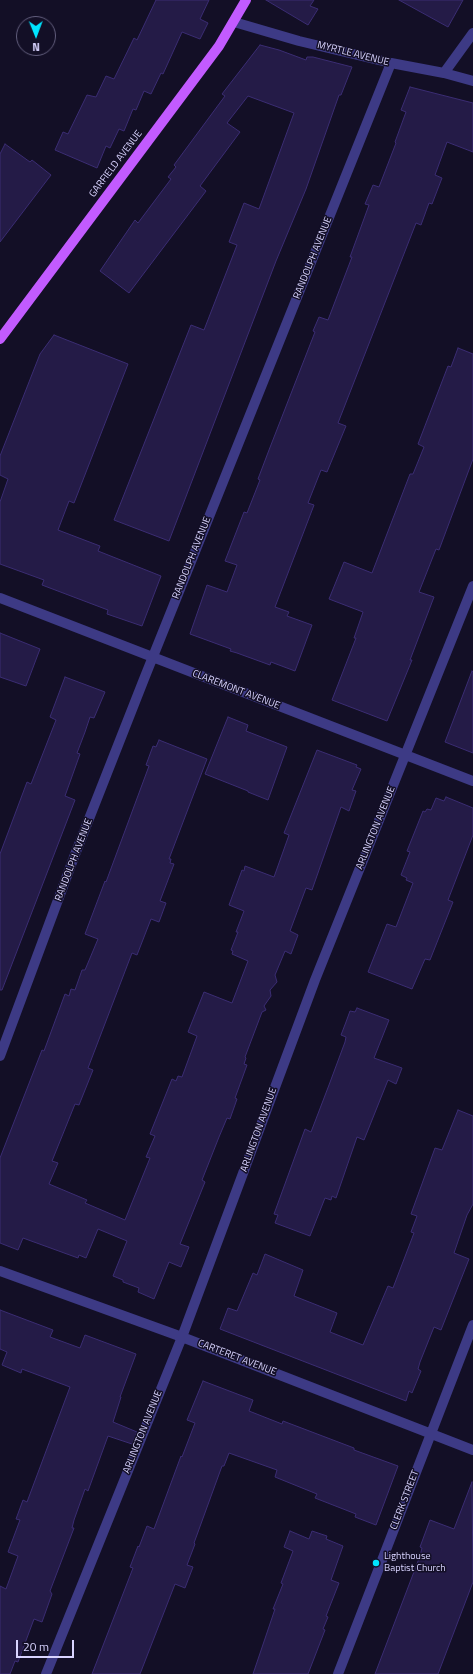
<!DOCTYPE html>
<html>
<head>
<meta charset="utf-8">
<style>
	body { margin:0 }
	#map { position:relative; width:473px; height:1674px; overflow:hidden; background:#130f26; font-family:"Titillium Web",sans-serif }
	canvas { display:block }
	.north { position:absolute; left:16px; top:16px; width:40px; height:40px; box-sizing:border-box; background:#130f26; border:1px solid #625e7d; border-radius:50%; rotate:179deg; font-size:11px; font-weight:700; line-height:16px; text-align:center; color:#d9d4ff }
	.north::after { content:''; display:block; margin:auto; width:14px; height:18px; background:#00e5ff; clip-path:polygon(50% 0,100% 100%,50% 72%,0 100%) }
	.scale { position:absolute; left:16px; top:1640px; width:58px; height:18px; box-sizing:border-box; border:2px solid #d9d4ff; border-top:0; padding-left:5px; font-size:12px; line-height:14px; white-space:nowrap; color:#d9d4ff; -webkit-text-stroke:3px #130f26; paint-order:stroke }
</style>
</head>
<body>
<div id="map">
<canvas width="473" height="1674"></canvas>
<div class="north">N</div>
<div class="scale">20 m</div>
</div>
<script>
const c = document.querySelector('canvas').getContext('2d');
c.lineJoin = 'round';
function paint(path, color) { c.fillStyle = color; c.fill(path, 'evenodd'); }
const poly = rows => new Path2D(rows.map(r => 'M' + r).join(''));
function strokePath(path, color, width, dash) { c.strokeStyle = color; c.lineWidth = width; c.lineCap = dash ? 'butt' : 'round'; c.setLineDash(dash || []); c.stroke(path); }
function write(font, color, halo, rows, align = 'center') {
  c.font = font + ' "Titillium Web",sans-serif'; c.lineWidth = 3; c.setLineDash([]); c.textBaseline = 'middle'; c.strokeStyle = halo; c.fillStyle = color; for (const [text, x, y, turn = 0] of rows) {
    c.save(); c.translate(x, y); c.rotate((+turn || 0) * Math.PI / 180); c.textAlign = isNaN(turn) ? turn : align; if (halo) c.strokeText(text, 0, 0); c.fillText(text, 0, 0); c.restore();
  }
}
const building = poly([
	[156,0,209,0,200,19,208,23,200,39,182,32,163,74,161,73,151,94,144,91,136,110,133,109,124,131,119,129,110,148,106,146,97,168,55,150,63,132,68,134,87,95,96,97,106,76,114,79,134,38,137,40,156,0],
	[266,0,314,0,310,6,318,9,308,25,266,0],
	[399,0,463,0,448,27,399,0],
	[260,45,279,50,306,60,307,57,313,57,352,67,341,95,339,95,306,189,276,261,169,541,114,520,191,325,204,330,237,245,229,242,244,203,259,209,294,113,248,96,227,123,240,132,200,186,206,191,129,293,100,271,135,220,138,223,171,179,168,177,176,167,174,165,225,96,222,94,260,45],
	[410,87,473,103,473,152,447,142,435,175,442,178,432,204,429,203,421,225,416,223,338,423,346,426,327,472,321,470,308,503,314,505,275,607,289,612,287,616,312,625,295,671,271,662,270,665,237,653,230,651,231,649,190,634,207,585,227,592,237,565,225,561,244,512,247,513,260,480,258,479,269,450,315,332,313,331,319,317,328,320,352,257,350,257,369,205,365,204,373,185,379,187,396,143,395,142,406,112,401,110,410,87],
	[5,144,30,162,32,160,51,175,0,242,0,154,5,144],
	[54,335,128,364,74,503,69,501,58,530,100,546,98,551,161,576,142,626,107,614,108,610,42,585,44,580,0,564,0,502,8,479,0,475,0,456,40,354,54,335],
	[458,348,473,354,473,459,439,550,436,549,419,592,434,597,410,660,412,660,387,721,332,700,356,638,354,638,363,612,329,599,344,562,372,573,410,474,413,474,424,447,418,444,448,366,451,367,458,348],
	[0,633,40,649,26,686,0,677,0,633],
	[472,671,473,672,473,753,445,742,472,671],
	[65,677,105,692,94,718,90,717,85,732,77,753,80,754,65,796,75,800,2,990,0,990,0,854,27,782,31,784,56,720,50,717,65,677],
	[228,717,248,725,246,731,287,747,268,800,248,792,248,791,205,774,228,717],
	[159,740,207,759,169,859,171,859,170,863,174,864,160,901,166,903,159,922,151,919,137,955,132,953,88,1068,93,1070,79,1105,75,1104,52,1161,58,1163,49,1184,87,1200,85,1203,125,1220,150,1158,146,1157,155,1136,150,1134,172,1079,176,1081,178,1076,182,1077,197,1036,188,1032,204,992,232,1003,248,961,232,954,233,951,231,950,238,932,236,932,244,911,229,905,242,870,244,871,245,866,274,877,289,835,284,833,317,750,357,765,356,767,361,769,352,790,356,791,349,811,341,807,312,890,306,888,290,931,298,935,291,954,285,951,275,975,277,982,270,990,271,996,264,1006,266,1010,262,1012,245,1057,246,1058,244,1064,247,1065,235,1098,237,1099,230,1119,227,1118,219,1137,202,1180,205,1182,180,1244,189,1247,181,1267,169,1262,154,1299,138,1292,139,1288,123,1282,123,1280,113,1276,127,1241,98,1229,86,1258,79,1255,78,1258,23,1238,18,1250,0,1243,0,1158,42,1050,44,1051,65,994,69,996,71,989,75,990,82,970,85,970,98,939,85,934,105,881,106,882,149,766,146,765,153,746,156,747,159,740],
	[446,797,473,808,473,835,448,900,453,902,430,960,425,959,412,989,368,972,387,924,396,927,413,883,406,880,407,878,401,875,410,852,407,851,423,811,425,812,427,809,431,810,436,798,444,801,446,797],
	[357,1008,389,1020,374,1058,402,1068,396,1084,388,1080,364,1140,357,1137,336,1198,332,1196,331,1200,325,1198,310,1236,275,1223,278,1215,274,1214,305,1129,311,1132,329,1085,345,1042,346,1037,341,1035,346,1022,350,1011,355,1012,357,1008],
	[458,1110,473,1116,473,1204,467,1215,454,1253,469,1259,441,1330,434,1327,420,1362,418,1369,421,1371,412,1393,409,1391,406,1401,220,1329,228,1308,237,1311,253,1273,257,1275,265,1254,303,1270,294,1296,337,1313,330,1332,363,1345,388,1286,393,1288,414,1233,411,1232,417,1216,411,1214,435,1148,442,1150,458,1110],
	[0,1310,53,1330,50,1337,80,1348,85,1335,136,1354,120,1397,121,1397,113,1422,137,1432,132,1444,108,1436,88,1491,85,1489,74,1520,72,1528,74,1528,50,1591,52,1594,42,1622,34,1619,18,1662,15,1661,10,1674,0,1674,0,1586,6,1589,18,1556,8,1552,20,1520,16,1519,23,1500,27,1502,70,1387,22,1369,21,1373,2,1365,7,1352,0,1349,0,1310],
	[203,1381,253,1400,249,1411,282,1424,283,1421,354,1448,354,1450,398,1466,376,1525,355,1517,356,1514,315,1498,317,1494,275,1477,277,1470,229,1453,224,1466,222,1466,194,1543,195,1544,187,1565,193,1567,185,1588,175,1584,140,1674,92,1674,133,1568,130,1567,138,1546,139,1547,147,1526,154,1529,181,1456,182,1457,195,1423,187,1420,203,1381],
	[472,1482,473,1582,438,1674,375,1674,420,1556,422,1548,420,1547,430,1520,454,1529,472,1482],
	[290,1531,309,1539,312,1531,327,1536,326,1539,343,1546,331,1580,339,1583,326,1616,328,1617,323,1629,325,1630,308,1674,253,1674,275,1609,273,1609,283,1584,281,1583,293,1551,284,1547,290,1531]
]);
const minor = poly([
	[234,22,299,41,391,63,444,73,473,81],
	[444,73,473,33],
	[0,598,473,781],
	[0,1056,74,857,144,679,391,63],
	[0,1271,182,1337,473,1450],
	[46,1674,182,1337,315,980,473,586],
	[338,1674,473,1325]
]);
const major = poly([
	[0,339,219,46,246,0]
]);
const markers = [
	[376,1563,4,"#00e5ff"]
];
const streetNames = [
	["MYRTLE AVENUE",353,54,14],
	["GARFIELD AVENUE",116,164,-53],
	["RANDOLPH AVENUE",313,258,-68],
	["RANDOLPH AVENUE",192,558,-68],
	["CLAREMONT AVENUE",236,690,21],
	["ARLINGTON AVENUE",376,828,-68],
	["RANDOLPH AVENUE",74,860,-69],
	["ARLINGTON AVENUE",259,1130,-70],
	["CARTERET AVENUE",237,1358,21],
	["ARLINGTON AVENUE",143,1432,-68],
	["CLERK STREET",405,1500,-69]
];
const poiNames = [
	["Lighthouse",384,1557],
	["Baptist Church",384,1569]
];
paint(building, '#241b47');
strokePath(building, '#3b2d73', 1);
strokePath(minor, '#3d3a85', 10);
strokePath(major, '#c25bff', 10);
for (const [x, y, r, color] of markers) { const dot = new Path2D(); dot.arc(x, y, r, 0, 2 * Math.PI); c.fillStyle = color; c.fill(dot); strokePath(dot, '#130f26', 1.5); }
write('10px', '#d9d4ff', '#130f26', streetNames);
write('10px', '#d9d4ff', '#130f26', poiNames, 'left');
</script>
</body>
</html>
